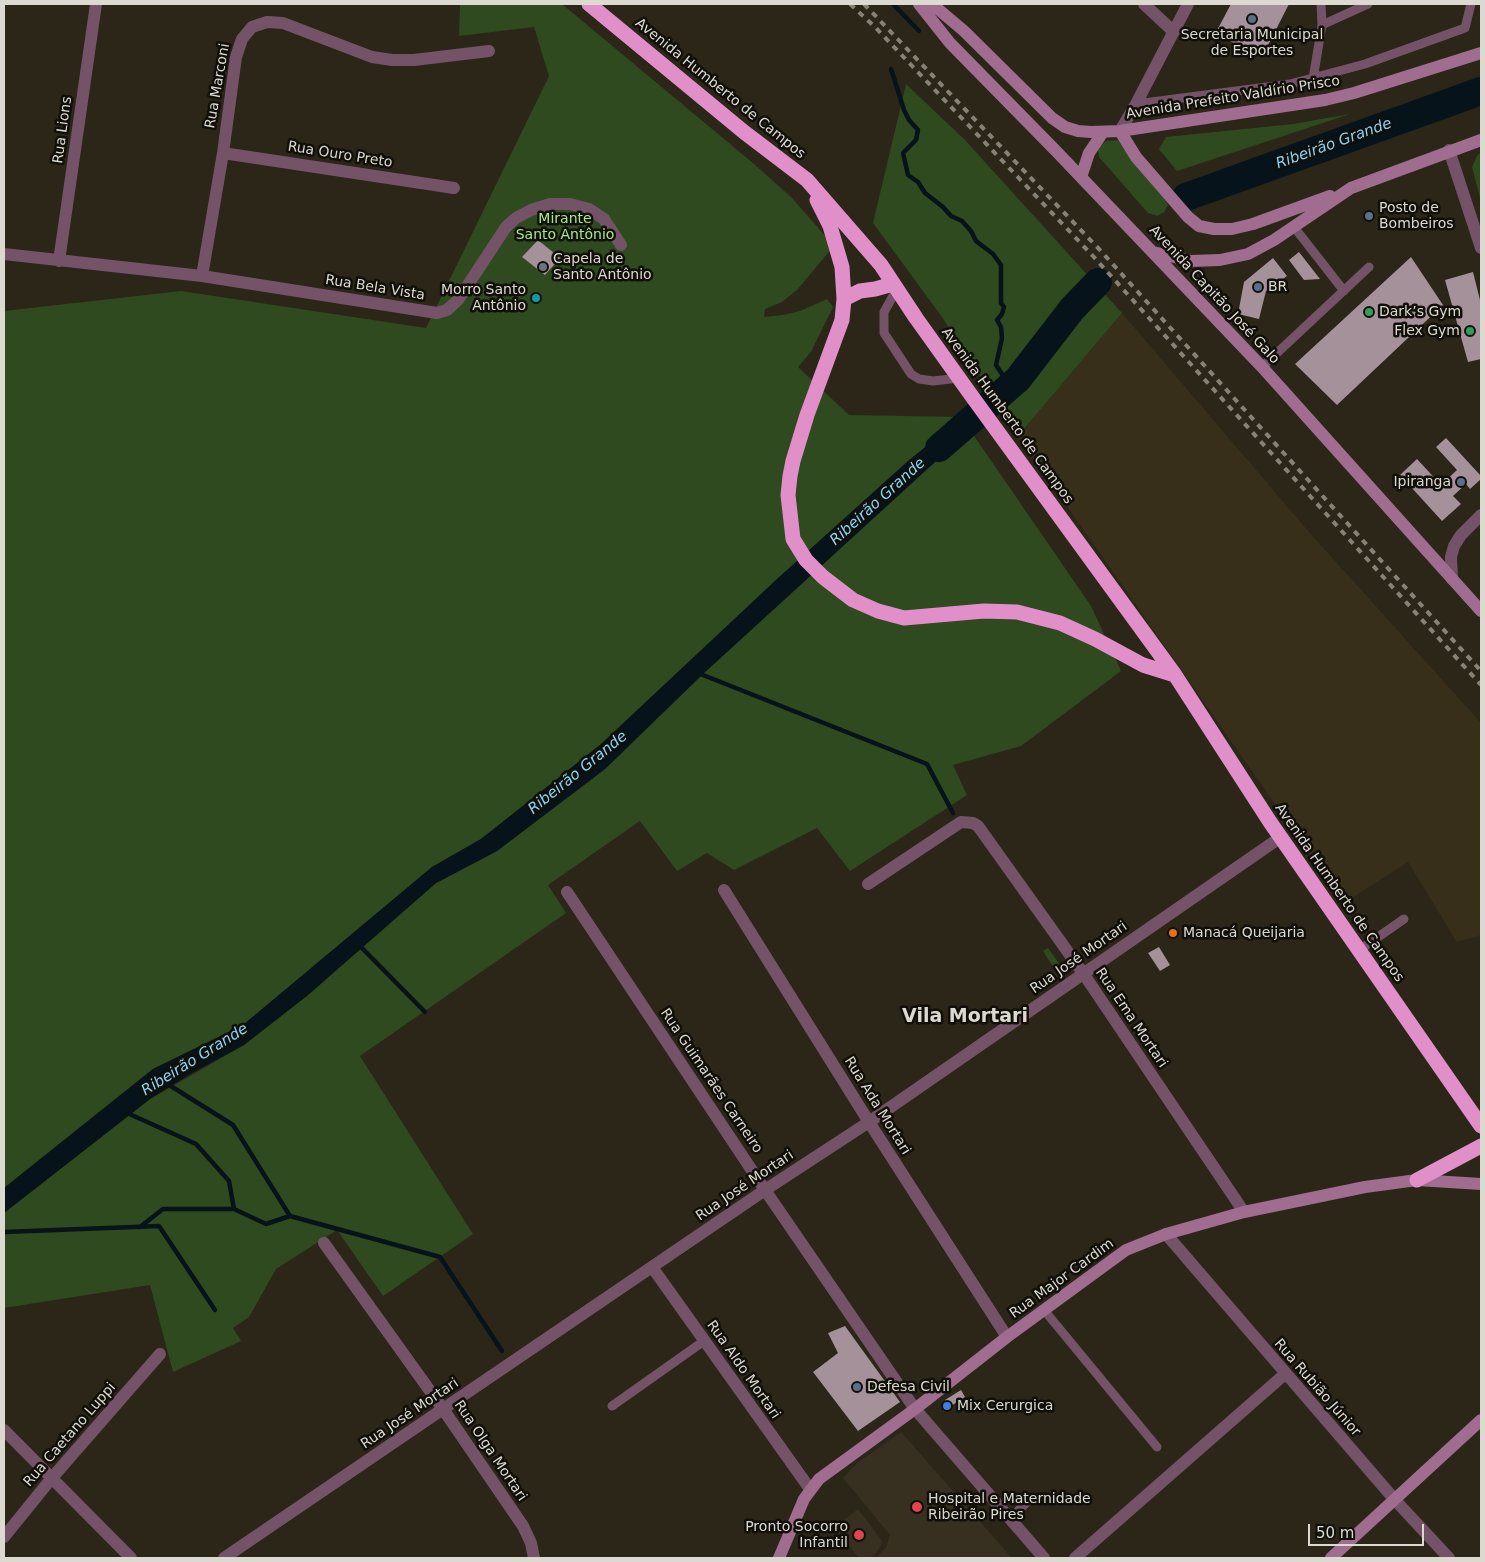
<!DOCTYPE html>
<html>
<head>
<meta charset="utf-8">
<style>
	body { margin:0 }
	#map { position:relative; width:1485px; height:1562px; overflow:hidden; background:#2b2618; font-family:"DejaVu Sans",sans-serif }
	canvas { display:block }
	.frame { position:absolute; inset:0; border:5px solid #dcd9d0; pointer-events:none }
	.scale { position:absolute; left:1308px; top:1524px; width:116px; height:22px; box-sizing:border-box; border:2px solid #dcd9d0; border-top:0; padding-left:6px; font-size:15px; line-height:18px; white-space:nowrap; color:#dcd9d0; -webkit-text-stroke:4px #110f09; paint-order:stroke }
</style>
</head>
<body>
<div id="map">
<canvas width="1485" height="1562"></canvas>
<div class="frame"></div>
<div class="scale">50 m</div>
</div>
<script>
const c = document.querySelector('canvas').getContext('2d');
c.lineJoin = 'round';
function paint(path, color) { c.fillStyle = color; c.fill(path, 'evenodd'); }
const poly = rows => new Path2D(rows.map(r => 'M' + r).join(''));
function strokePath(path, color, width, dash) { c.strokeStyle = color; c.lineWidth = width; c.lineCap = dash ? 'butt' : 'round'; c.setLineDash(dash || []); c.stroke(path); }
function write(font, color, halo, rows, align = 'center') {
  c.font = font + ' "DejaVu Sans",sans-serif'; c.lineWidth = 5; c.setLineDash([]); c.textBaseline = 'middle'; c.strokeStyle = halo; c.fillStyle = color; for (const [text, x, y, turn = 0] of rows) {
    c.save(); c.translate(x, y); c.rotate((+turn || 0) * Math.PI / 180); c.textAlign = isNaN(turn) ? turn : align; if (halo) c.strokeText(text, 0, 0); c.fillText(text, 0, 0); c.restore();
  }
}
const built = poly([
	[1122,313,1309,532,1481,723,1481,935,1457,942,1408,862,1344,903,1018,436]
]);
const medical = poly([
	[901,1432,1012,1558,876,1558,886,1547,890,1535,843,1478,857,1463],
	[858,1509,883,1542,873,1558,859,1558,834,1528]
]);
const green = poly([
	[460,4,562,4,753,163,792,198,834,246,797,290,782,302,765,309,764,317,783,315,800,311,827,299,833,307,811,352,798,367,849,415,962,417,907,462,776,580,600,745,481,839,432,867,243,1025,153,1069,4,1188,4,311,181,291,426,328,549,76,534,27,459,36],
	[906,84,965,140,1122,313,1018,436,942,317,873,223],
	[1350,114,1177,171,1159,149,1166,137,1293,124],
	[1118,140,1163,196,1168,205,1164,212,1157,216,1148,213,1099,157,1097,148,1106,141],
	[1481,152,1481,202,1472,167,1477,156],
	[970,430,1091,606,1121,671,1021,746,953,765,967,795,850,871,817,828,734,870,707,853,677,871,640,821,548,885,566,913,360,1056,473,1234,383,1296,337,1230,276,1269,249,1317,233,1328,241,1341,173,1372,150,1285,4,1308,4,1213,150,1099,244,1045,308,995,436,883,497,851,605,769,704,673],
	[1048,948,1060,965,1055,970,1043,951]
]);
const water = poly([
	[962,417,970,430,704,673,605,769,497,851,436,883,308,995,244,1045,192,1073,150,1099,4,1213,4,1188,153,1069,243,1025,432,867,481,839,600,745,776,580,907,462]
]);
const stream = poly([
	[893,4,919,31],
	[891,69,904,110,909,120,918,130,916,140,903,153,908,175,918,182,925,193,943,207,951,216,962,221,971,231,976,241,993,254,1001,265,1001,303,1004,307,1002,314,997,320,1001,327,1002,338,996,365,1002,374,1004,382,1001,393],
	[698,673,927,764,953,813],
	[359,945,425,1012],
	[166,1083,233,1125,290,1216],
	[125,1112,196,1144,229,1181,234,1209],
	[140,1227,163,1209,234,1209,266,1224,290,1216,440,1257,502,1351],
	[4,1232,159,1226,215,1310]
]);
const river = poly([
	[1186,197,1481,91],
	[939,448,1018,379,1072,309,1098,282]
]);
const building = poly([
	[1231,4,1289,4,1262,57,1215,34],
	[538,240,560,258,545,275,522,257],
	[1299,252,1320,279,1304,280,1289,260],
	[1411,257,1443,305,1337,405,1295,364],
	[1273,258,1287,276,1266,291,1259,319,1238,314,1244,282],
	[1473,272,1481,304,1481,359,1468,362,1445,280],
	[1446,438,1481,476,1481,479,1470,489,1466,484,1453,496,1461,504,1442,521,1400,475,1417,459,1441,485,1457,470,1436,447],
	[1159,947,1170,965,1160,971,1148,953],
	[845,1326,900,1402,858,1431,813,1372,838,1353,828,1333],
	[961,1390,965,1397,943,1411,945,1400]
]);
const lane = poly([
	[1322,25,1368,4],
	[1313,79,1322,25,1321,4],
	[1136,104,1290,84,1365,64,1465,28,1471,4],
	[1294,227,1344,291],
	[897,289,884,312,884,333,911,374,919,379,933,381,959,378],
	[1262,367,1369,267],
	[1358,951,1404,919],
	[1044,1310,1157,1447],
	[612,1406,704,1341],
	[1010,1519,1030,1499]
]);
const street = poly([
	[1144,4,1174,32],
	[1120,131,1136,104,1188,4],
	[1449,150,1481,248],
	[223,153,454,188],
	[4,254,202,276,437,313,447,310,458,300,506,227,516,218,531,210,550,204,570,204,589,209,604,219,621,245],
	[59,261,96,4],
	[202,276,223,153,236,57,242,39,252,27,267,22,283,23,372,57,392,60,414,60,489,51],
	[1452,579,1451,557,1454,546,1461,535,1481,515],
	[868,884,961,822,973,823,978,826,1083,973,1244,1212],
	[724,890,869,1122,1007,1337],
	[567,892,765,1190,915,1409,1044,1558],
	[1166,1234,1395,1500,1449,1558],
	[324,1243,443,1409,523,1526,531,1543,534,1558],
	[652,1267,810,1489],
	[4,1430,131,1558],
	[4,1537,51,1479,160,1354],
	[224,1558,765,1190,869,1122,1281,837],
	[1075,1558,1285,1374]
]);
const secondary = poly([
	[919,4,950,43,1057,152,1262,367,1481,611],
	[932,4,964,31,1052,118,1065,127,1078,131,1091,132,1120,131,1325,100,1354,93,1481,53],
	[1120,131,1136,157,1188,217,1199,226,1214,229,1232,229,1253,224,1330,196],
	[1081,177,1089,153,1103,132],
	[1153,252,1191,261,1220,260,1248,254,1274,240,1351,188,1481,140],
	[779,1558,804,1499,819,1479,915,1409,1007,1337,1126,1250,1166,1234,1244,1212,1365,1187,1417,1180,1481,1184],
	[1331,1558,1481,1420]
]);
const highway = poly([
	[589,4,744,132,807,180,881,265,916,318,971,395,1175,675,1270,822,1481,1126],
	[817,200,830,226,842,267,844,299,842,320,807,415,793,461,790,476,788,495,793,539,806,560,823,577,853,600,878,611,904,618,984,611,1017,612,1060,623,1095,639,1143,665,1175,675],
	[844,299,860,291,875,289,893,284],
	[1417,1180,1481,1146]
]);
const rail = poly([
	[850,4,875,27,1092,255,1481,685],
	[864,4,1099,249,1481,671]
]);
const markers = [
	[1252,19,5,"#5c6f8a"],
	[1369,216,5,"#5c6f8a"],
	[543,267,5,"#6b7280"],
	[1258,287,5,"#5c6f8a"],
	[536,298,5,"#0f9aa8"],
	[1369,312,5,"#2e9e5b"],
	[1470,331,5,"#2e9e5b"],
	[1461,482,5,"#5c6f8a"],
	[1173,933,5,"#e8710a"],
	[857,1387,5,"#5c6f8a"],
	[947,1406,5,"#3f7fe0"],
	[917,1507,6,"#e0444e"],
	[859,1535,6,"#e0444e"]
];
const poiNames = [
	["Secretaria Municipal",1252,35,"center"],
	["de Esportes",1252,51,"center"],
	["Posto de",1379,208],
	["Bombeiros",1379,224],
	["Capela de",553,259],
	["Santo Antônio",553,275],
	["BR",1268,287],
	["Morro Santo",526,290,"right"],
	["Antônio",526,306,"right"],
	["Dark’s Gym",1379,312],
	["Flex Gym",1460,331,"right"],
	["Ipiranga",1451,482,"right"],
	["Manacá Queijaria",1183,933],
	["Defesa Civil",867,1387],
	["Mix Cerurgica",957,1406],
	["Hospital e Maternidade",928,1499],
	["Ribeirão Pires",928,1515],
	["Pronto Socorro",848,1527,"right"],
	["Infantil",848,1543,"right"]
];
const streetNames = [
	["Rua Marconi",218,86,-80],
	["Avenida Humberto de Campos",720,89,39],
	["Avenida Prefeito Valdírio Prisco",1233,98,-9],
	["Rua Lions",63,130,-82],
	["Rua Ouro Preto",340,155,9],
	["Rua Bela Vista",375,288,9],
	["Avenida Capitão José Galo",1214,295,47],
	["Avenida Humberto de Campos",1007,416,54],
	["Avenida Humberto de Campos",1339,893,55],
	["Rua José Mortari",1079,958,-35],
	["Rua Ema Mortari",1131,1018,56],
	["Rua Guimarães Carneiro",711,1081,56],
	["Rua Ada Mortari",877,1106,58],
	["Rua José Mortari",745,1186,-34],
	["Rua Major Cardim",1062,1279,-36],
	["Rua Aldo Mortari",743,1370,55],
	["Rua Rubião Júnior",1317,1388,49],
	["Rua José Mortari",410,1414,-34],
	["Rua Caetano Luppi",70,1435,-49],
	["Rua Olga Mortari",490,1451,56]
];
const parkNames = [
	["Mirante",565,219],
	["Santo Antônio",565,235]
];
const waterNames = [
	["Ribeirão Grande",1334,144,-20],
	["Ribeirão Grande",878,502,-42],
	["Ribeirão Grande",578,773,-39],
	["Ribeirão Grande",195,1060,-32]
];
const districtNames = [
	["Vila Mortari",965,1017]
];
paint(built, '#372f1a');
paint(medical, '#373020');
paint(green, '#2e4a1e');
paint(water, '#06131a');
strokePath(stream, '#06131a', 4.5);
strokePath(river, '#06131a', 28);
paint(building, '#a49199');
strokePath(lane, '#745369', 9);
strokePath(street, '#745369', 12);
strokePath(secondary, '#a06c8f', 12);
strokePath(highway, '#e18fc8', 15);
strokePath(rail, '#868277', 4, [6, 6]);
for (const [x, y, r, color] of markers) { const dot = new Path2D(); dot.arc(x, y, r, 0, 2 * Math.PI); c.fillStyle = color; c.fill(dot); strokePath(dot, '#110f09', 2); }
write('14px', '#dcd9d0', '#110f09', poiNames, 'left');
write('14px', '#dcd9d0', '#110f09', streetNames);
write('14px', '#a7ea82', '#110f09', parkNames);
write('italic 15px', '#88d3f8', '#110f09', waterNames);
write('bold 19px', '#dcd9d0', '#110f09', districtNames);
</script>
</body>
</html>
